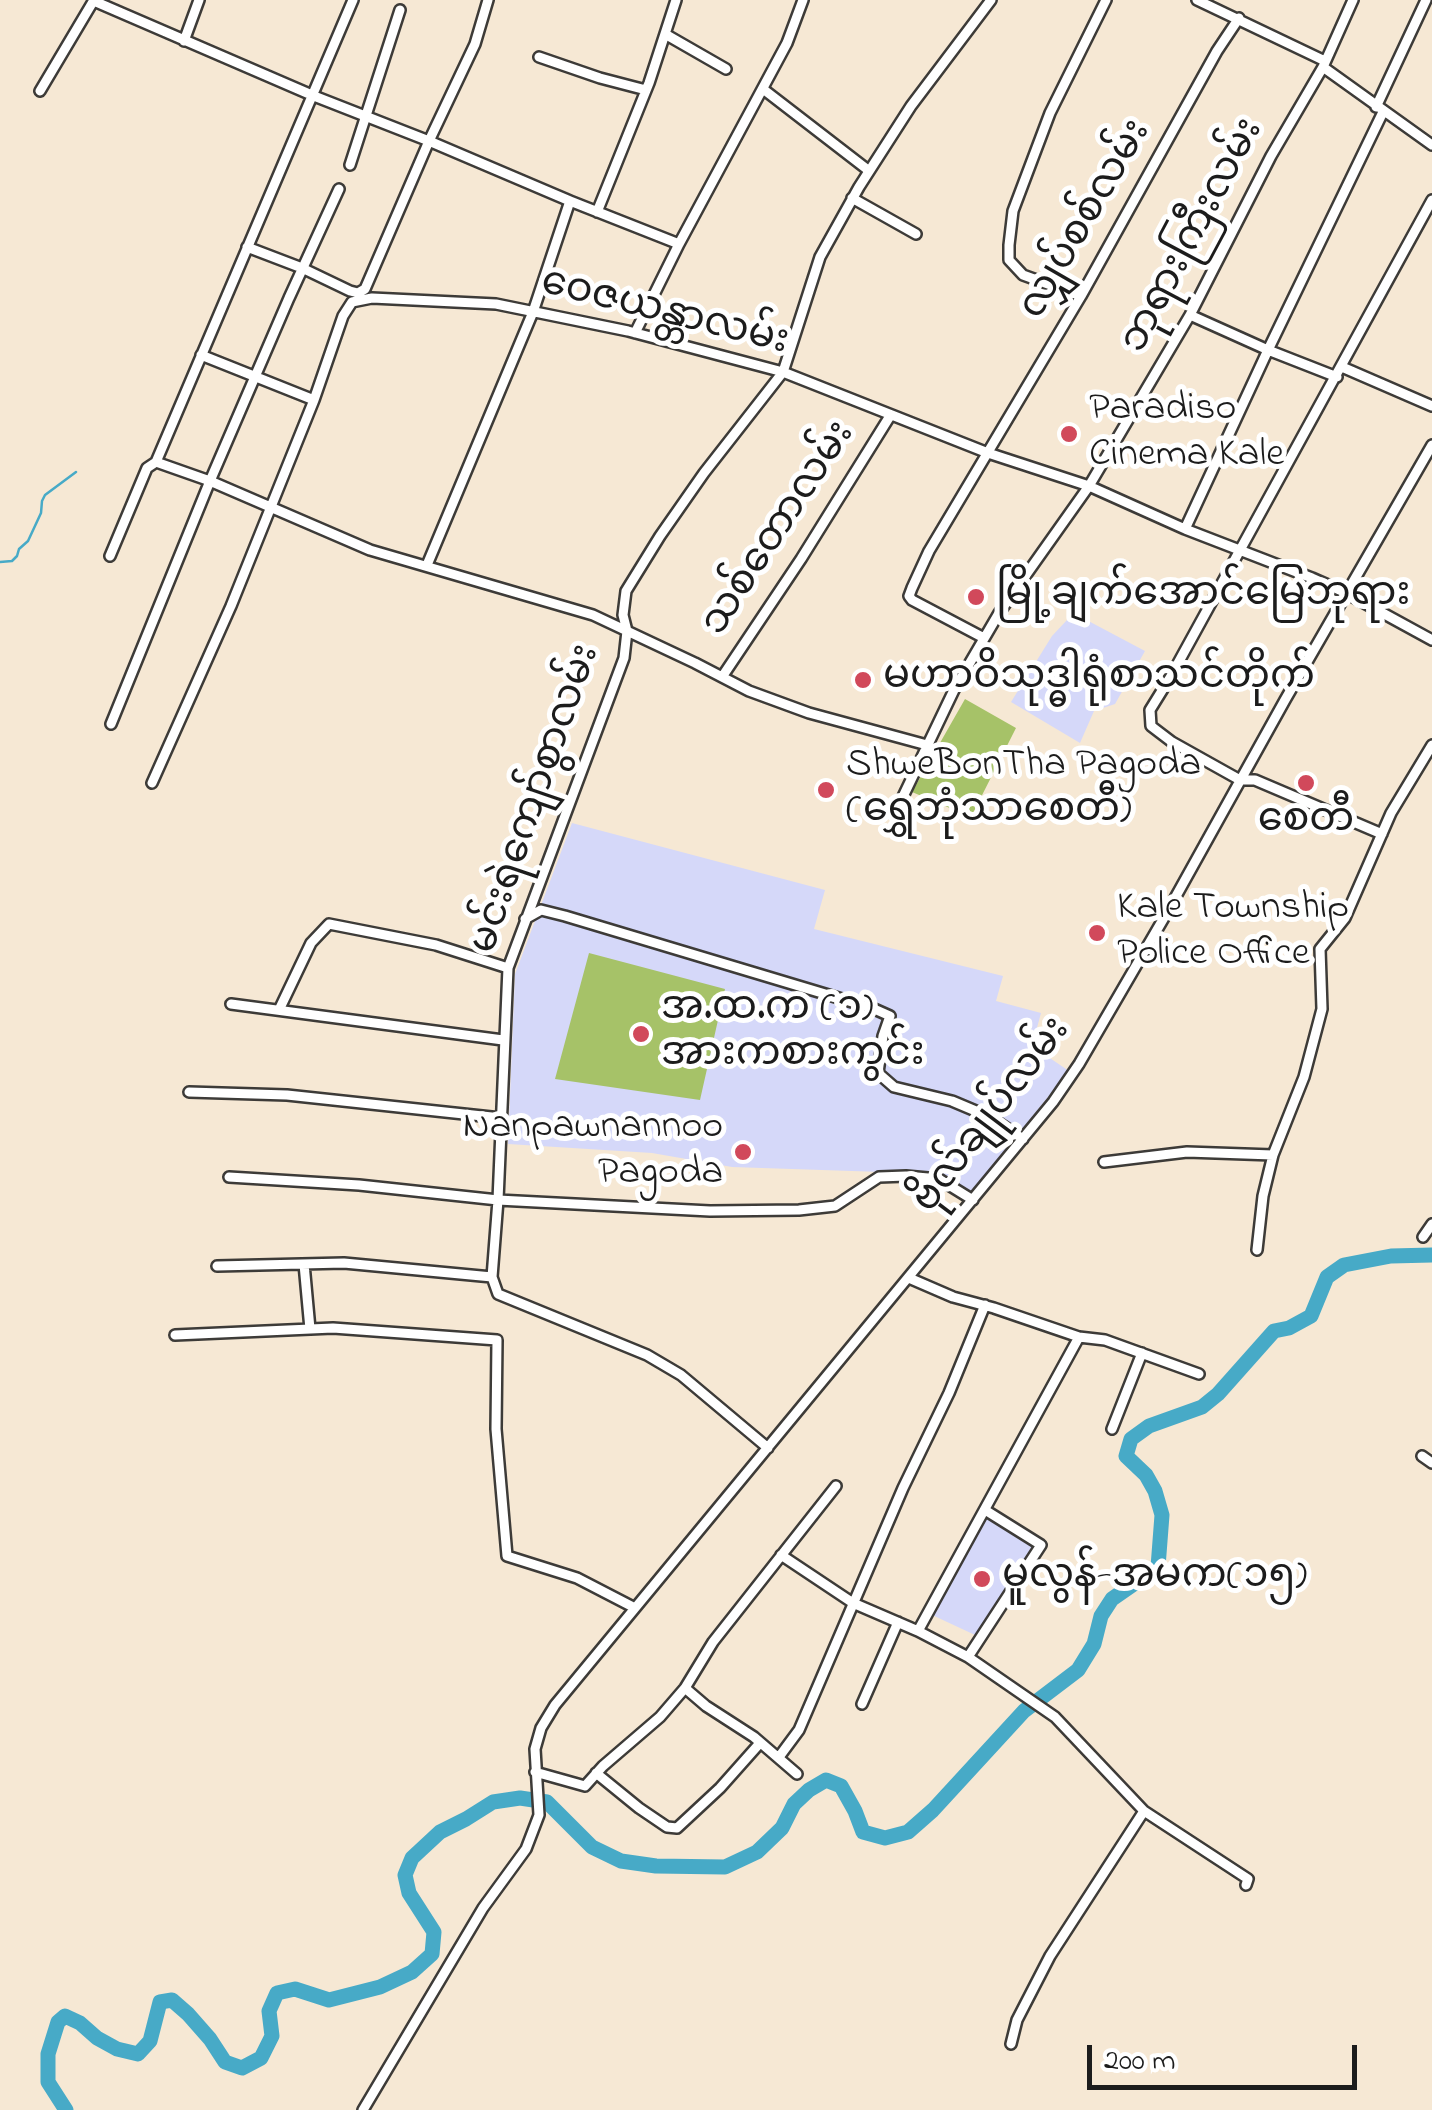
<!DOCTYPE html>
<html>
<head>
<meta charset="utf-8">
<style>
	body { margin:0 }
	#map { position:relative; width:1432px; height:2110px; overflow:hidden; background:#f6e8d4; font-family:"Indie Flower",sans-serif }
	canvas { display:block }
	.scale { position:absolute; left:1087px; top:2045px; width:270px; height:45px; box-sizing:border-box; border:5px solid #1c1c1c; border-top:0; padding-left:12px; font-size:30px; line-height:35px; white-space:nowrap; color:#1c1c1c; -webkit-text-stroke:8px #fff; paint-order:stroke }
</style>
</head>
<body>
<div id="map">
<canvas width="1432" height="2110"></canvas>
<div class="scale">200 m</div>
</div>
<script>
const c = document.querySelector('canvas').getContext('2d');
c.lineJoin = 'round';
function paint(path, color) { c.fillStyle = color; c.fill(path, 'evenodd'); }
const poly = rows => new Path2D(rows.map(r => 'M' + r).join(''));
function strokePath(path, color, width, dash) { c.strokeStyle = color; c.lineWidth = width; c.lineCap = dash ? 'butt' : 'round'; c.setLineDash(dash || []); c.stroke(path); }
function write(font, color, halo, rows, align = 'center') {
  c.font = font + ' "Indie Flower","Noto Sans Myanmar",sans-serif'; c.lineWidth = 10; c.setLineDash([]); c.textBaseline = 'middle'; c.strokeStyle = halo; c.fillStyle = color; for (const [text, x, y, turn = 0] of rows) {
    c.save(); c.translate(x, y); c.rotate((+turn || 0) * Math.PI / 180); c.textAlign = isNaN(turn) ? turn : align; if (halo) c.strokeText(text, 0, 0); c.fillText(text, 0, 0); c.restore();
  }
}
const built = poly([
	[1079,616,1145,651,1115,704,1094,711,1080,743,1011,702,1052,636,1067,620],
	[572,823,825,890,814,929,1003,976,996,1001,1041,1013,1032,1046,1069,1071,971,1193,942,1174,732,1167,652,1153,508,1144,515,974],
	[988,1517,1036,1545,975,1635,930,1614]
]);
const green = poly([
	[965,699,1016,728,971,817,912,792],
	[589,953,725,989,700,1100,555,1079]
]);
const stream = poly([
	[0,562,12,561,17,556,19,549,28,541,41,513,42,501,45,495,76,472]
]);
const river = poly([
	[66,2110,48,2082,48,2054,58,2022,65,2016,80,2023,97,2038,117,2049,138,2054,150,2041,160,2002,172,2000,188,2014,210,2039,225,2062,242,2068,261,2058,272,2036,269,2011,277,1993,295,1989,329,2000,380,1987,412,1972,432,1954,434,1932,409,1893,405,1875,412,1858,440,1832,466,1819,493,1802,520,1798,547,1802,592,1847,621,1861,656,1866,725,1867,757,1852,782,1828,794,1804,809,1790,826,1780,841,1786,855,1811,863,1832,885,1838,908,1832,933,1810,1024,1711,1078,1670,1094,1644,1101,1616,1112,1599,1158,1567,1162,1515,1155,1491,1146,1475,1126,1456,1131,1439,1149,1426,1202,1407,1218,1394,1274,1331,1289,1328,1311,1316,1327,1277,1344,1265,1391,1256,1432,1255]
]);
const street = poly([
	[1197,0,1325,61],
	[94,1,314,96,429,141,570,201],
	[665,34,726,69],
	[184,41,199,0],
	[539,57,600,78,646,90],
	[1323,67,1432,145],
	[763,89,868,170],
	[40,91,94,0],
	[1376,107,1426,0],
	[350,165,400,10],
	[852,198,916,234],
	[597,212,649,83,676,0],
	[247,247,302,268,350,291,358,293,365,289,429,141,475,44,488,0],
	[1081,296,1023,275,1009,260,1009,245,1013,211,1050,113,1106,0],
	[1190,315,1268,350,1337,377],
	[635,333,679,244,787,43,803,0],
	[201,355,314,400],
	[1342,367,1432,406],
	[156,462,353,0],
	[1185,529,1268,350,1383,112],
	[110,556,147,468,156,462,210,481,370,550,593,615,695,663,749,691,809,713,927,745],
	[427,565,533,312,570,201,679,244],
	[984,638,912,600,909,596,912,588,929,551,1081,296,1217,51,1239,18],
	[722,677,801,559,890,416],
	[111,724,210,481,289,298,339,189],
	[152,783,231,606,314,400,343,316,352,302,372,298,496,304,628,331,783,372,988,453,1089,486,1185,529,1312,578,1346,593,1432,640],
	[898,807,954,690,999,613,1089,486,1190,315,1271,156,1323,67,1353,0],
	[1382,834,1255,780,1240,780,1172,742,1151,726,1150,710,1171,676,1432,200],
	[525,919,541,910,565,916,872,1008,890,1016,883,1036,878,1073,894,1087,952,1101,990,1117,1023,1139],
	[231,1004,503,1040],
	[279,1010,311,943,329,924,436,945,508,968],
	[189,1092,287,1095,501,1118],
	[1104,1162,1187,1152,1273,1155],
	[229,1177,359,1185,498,1200,710,1211,799,1210,835,1206,879,1177,906,1176,939,1179,973,1200],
	[1423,1237,1432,1224],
	[1257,1250,1263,1196,1273,1155,1304,1077,1322,1009,1320,949,1345,918,1391,813,1432,745],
	[304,1264,310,1329],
	[217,1266,344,1263,492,1277],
	[909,1278,953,1297,994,1308,1079,1337,1105,1340,1199,1374],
	[175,1335,333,1328,497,1340,496,1429,507,1556,577,1578,635,1608],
	[1112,1429,1142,1353],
	[768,1448,681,1375,647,1355,498,1294,492,1277,498,1200,508,968,624,658,627,631,623,615,626,591,660,536,704,473,783,372,820,257,859,187,911,106,991,0],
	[1422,1456,1432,1463],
	[781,1555,853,1603,918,1631,968,1657,1055,1717,1144,1811,1050,1956,1017,2020,1011,2044],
	[918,1631,1079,1337],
	[968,1657,1041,1545,985,1510],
	[685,1688,706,1706,754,1737,797,1774],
	[862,1704,898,1622],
	[779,1757,799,1730,903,1488,949,1393,985,1305],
	[535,1772,585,1786,603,1766,660,1717,685,1688,713,1642,836,1486],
	[596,1773,639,1808,667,1827,677,1828,720,1788,760,1743],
	[1144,1811,1248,1879,1246,1885],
	[363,2110,483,1908,526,1849,539,1815,535,1749,541,1728,555,1705,1053,1102,1079,1064,1165,916,1285,700,1432,445]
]);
const markers = [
	[1069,434,10,"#d1495b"],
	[976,597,10,"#d1495b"],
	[863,680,10,"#d1495b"],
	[1306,783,10,"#d1495b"],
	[826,790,10,"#d1495b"],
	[1097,933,10,"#d1495b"],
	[641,1034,10,"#d1495b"],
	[743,1152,10,"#d1495b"],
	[982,1579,10,"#d1495b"]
];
const streetNames = [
	["လျှပ်စစ်လမ်း",1088,221,-60],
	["ဘုရားကြီးလမ်း",1195,237,-62],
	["ဝေဇယန္တာလမ်း",664,315,14],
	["သစ်တောလမ်း",781,530,-57],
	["မင်းရဲကျော်စွာလမ်း",538,800,-71],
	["ဗိုလ်ချုပ်လမ်း",994,1117,-53]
];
const poiNames = [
	["Paradiso",1089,411],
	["Cinema Kale",1089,457],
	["မြို့ချက်အောင်မြေဘုရား",996,597],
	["မဟာဝိသုဒ္ဓါရုံစာသင်တိုက်",883,680],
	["ShweBonTha Pagoda",846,767],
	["(ရွှေဘုံသာစေတီ)",846,813],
	["စေတီ",1306,823,"center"],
	["Kale Township",1117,910],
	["Police Office",1117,956],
	["အ.ထ.က (၁)",661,1011],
	["အားကစားကွင်း",661,1057],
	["Nanpawnannoo",723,1129,"right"],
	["Pagoda",723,1175,"right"],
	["မူလွန်-အမက(၁၅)",1002,1579]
];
paint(built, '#d5d8f9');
paint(green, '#a6c268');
strokePath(stream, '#47aac7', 2.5);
strokePath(river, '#47aac7', 15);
strokePath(street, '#3d3b38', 14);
strokePath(street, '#fff', 9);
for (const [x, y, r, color] of markers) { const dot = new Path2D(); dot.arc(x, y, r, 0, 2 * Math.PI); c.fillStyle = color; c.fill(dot); strokePath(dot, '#fff', 4); }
write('40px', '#1c1c1c', '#fff', streetNames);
write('40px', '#1c1c1c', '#fff', poiNames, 'left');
</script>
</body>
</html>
